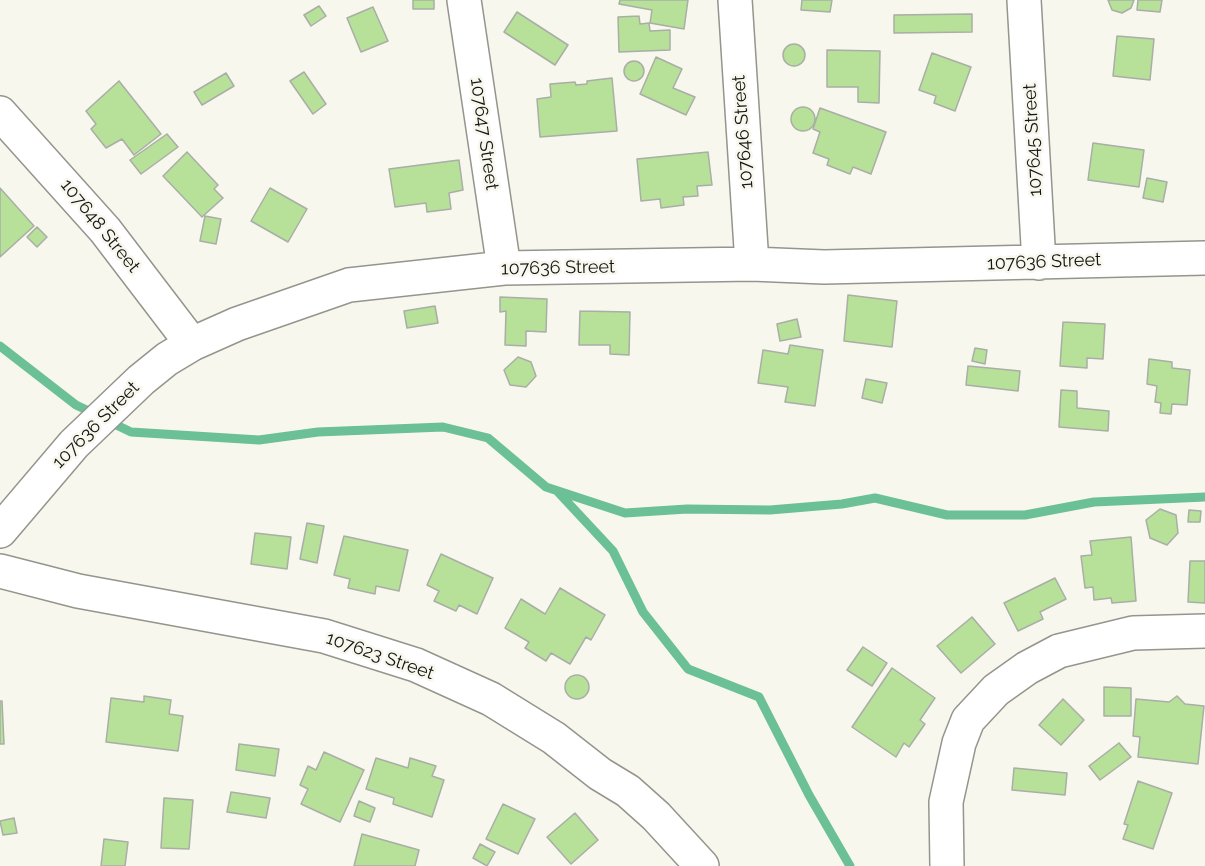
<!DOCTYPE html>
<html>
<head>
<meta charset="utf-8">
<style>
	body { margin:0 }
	canvas { display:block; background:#f7f7ee }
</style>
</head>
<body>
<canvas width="1205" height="866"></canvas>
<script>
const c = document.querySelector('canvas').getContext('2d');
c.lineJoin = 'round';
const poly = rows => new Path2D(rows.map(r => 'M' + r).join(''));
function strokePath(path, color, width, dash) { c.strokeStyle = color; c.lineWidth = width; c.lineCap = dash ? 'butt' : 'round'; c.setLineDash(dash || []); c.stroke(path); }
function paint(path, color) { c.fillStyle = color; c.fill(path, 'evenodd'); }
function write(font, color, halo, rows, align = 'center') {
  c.font = font + ' Raleway,sans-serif'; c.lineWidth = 5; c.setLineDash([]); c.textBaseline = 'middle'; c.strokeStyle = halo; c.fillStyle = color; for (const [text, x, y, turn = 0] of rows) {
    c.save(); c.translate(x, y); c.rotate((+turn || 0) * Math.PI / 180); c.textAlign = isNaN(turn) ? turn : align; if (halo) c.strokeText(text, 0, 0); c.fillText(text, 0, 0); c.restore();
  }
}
const stream = poly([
	[0,346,76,405,95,414],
	[108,421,131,432,259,440,318,432,443,427,488,438,546,487,625,513,687,509,770,510,842,504,875,498,947,515,1025,515,1094,502,1205,497],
	[558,492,613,551,643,612,688,669,759,697,809,795,850,866]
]);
const building = poly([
	[413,0,434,0,434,9,413,9,413,0],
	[620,0,688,0,684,29,650,23,652,10,619,4,620,0],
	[802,0,832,0,830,12,801,10,802,0],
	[1108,0,1134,0,1131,8,1122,13,1112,10,1108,0],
	[1138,0,1162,0,1160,12,1137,10,1138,0],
	[319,6,326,16,311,26,304,15,319,6],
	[373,7,388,41,361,52,347,18,373,7],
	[517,12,568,45,555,65,504,32,517,12],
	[972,14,972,32,894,33,894,15,972,14],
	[639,16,640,24,649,23,650,31,670,30,670,50,619,52,618,17,639,16],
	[1117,36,1154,39,1150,80,1113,76,1117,36],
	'783 55a11 11 0 1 1 22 0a11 11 0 1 1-22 0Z',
	[827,50,880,51,879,103,858,102,858,87,827,87,827,50],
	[932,53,971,67,955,111,934,103,936,96,919,90,932,53],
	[656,57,682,69,673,88,695,97,686,115,640,94,656,57],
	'624 71a10 10 0 1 1 20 0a10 10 0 1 1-20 0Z',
	[304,72,326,104,313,114,290,81,304,72],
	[226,73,234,86,202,105,194,92,226,73],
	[612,78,617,131,540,137,537,99,551,97,550,84,575,82,576,85,587,84,587,81,612,78],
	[119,81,161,134,134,155,122,139,106,148,91,129,96,124,86,111,119,81],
	'791 119a12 12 0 1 1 24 0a12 12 0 1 1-24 0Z',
	[820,108,886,132,871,174,853,167,850,174,827,165,829,159,813,153,820,132,813,129,820,108],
	[167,134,178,147,141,174,130,160,167,134],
	[1093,143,1144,150,1139,187,1088,180,1093,143],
	[187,152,218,185,214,189,223,198,202,217,163,176,187,152],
	[708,152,712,185,697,186,698,196,683,197,684,205,661,208,660,199,641,201,637,159,708,152],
	[459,160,463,190,449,193,451,209,427,212,426,203,395,207,389,169,459,160],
	[1147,178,1167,182,1163,202,1143,198,1147,178],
	[0,188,34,226,0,257,0,188],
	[270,188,307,209,288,242,251,221,270,188],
	[205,216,221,219,216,244,200,241,205,216],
	[37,227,47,237,37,247,27,237,37,227],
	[848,295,897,301,892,347,844,341,848,295],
	[500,297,547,299,546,332,526,331,526,346,505,345,506,311,500,312,500,297],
	[435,306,438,323,407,328,404,311,435,306],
	[580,311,630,312,629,355,610,354,610,345,579,345,580,311],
	[797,319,801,337,780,341,777,324,797,319],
	[1063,322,1105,324,1103,359,1087,358,1087,368,1060,366,1063,322],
	[790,345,823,350,815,406,785,402,788,387,758,383,763,350,788,354,790,345],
	[975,348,987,350,985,364,972,361,975,348],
	[518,357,531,362,536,376,526,387,510,385,504,370,518,357],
	[1149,359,1172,362,1172,368,1190,370,1187,405,1172,404,1171,414,1160,413,1161,403,1155,402,1157,386,1147,384,1149,359],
	[968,366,1020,371,1018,391,966,385,968,366],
	[866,379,887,383,882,403,862,398,866,379],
	[1061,390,1077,391,1077,408,1109,411,1108,431,1059,427,1061,390],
	[1160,509,1176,515,1178,533,1167,545,1150,538,1146,520,1160,509],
	[1189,510,1201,511,1200,522,1188,522,1189,510],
	[307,523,324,526,317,563,300,559,307,523],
	[255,533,291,537,287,569,251,564,255,533],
	[344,536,408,550,399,591,376,586,375,594,348,588,350,579,334,575,344,536],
	[1131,537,1136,601,1112,603,1111,598,1094,600,1093,587,1085,588,1081,556,1092,555,1090,541,1131,537],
	[441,554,493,578,477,614,459,605,456,611,434,601,439,591,427,585,441,554],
	[1190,561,1205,561,1205,603,1188,602,1190,561],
	[1055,578,1066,599,1040,612,1043,619,1018,631,1004,603,1055,578],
	[560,588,605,615,591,640,586,637,570,664,551,653,546,661,525,648,529,642,505,628,521,599,545,614,560,588],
	[972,617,995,644,961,673,937,646,972,617],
	[863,647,887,663,872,686,847,670,863,647],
	[892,668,935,698,920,720,925,724,909,747,904,743,896,757,852,727,892,668],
	'565 687a12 12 0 1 1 24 0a12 12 0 1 1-24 0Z',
	[1104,687,1131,688,1131,716,1104,716,1104,687],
	[144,696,171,700,169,714,183,716,178,751,106,742,111,698,144,702,144,696],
	[1177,696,1185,704,1204,706,1198,764,1138,757,1140,737,1133,736,1136,699,1169,702,1177,696],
	[1063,699,1084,720,1061,745,1039,725,1063,699],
	[0,701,2,701,4,744,0,744,0,701],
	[1119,743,1131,757,1100,780,1089,766,1119,743],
	[239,744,279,749,275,776,236,770,239,744],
	[324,752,364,770,340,822,301,804,308,789,300,785,308,766,316,770,324,752],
	[376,758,408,768,410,758,436,766,432,776,444,780,432,817,393,804,394,798,366,789,376,758],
	[1014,768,1067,773,1065,795,1012,790,1014,768],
	[1138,781,1172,793,1153,849,1123,839,1128,825,1124,824,1138,781],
	[231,792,270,798,266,818,227,812,231,792],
	[164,798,193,800,189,849,161,848,164,798],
	[359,801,375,808,370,822,354,816,359,801],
	[503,804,535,819,518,854,486,839,503,804],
	[575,813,598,840,571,864,547,837,575,813],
	[14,818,17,833,3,835,0,821,14,818],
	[362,834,419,850,415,866,354,866,362,834],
	[104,839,128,842,125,866,101,866,104,839],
	[480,844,495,852,487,866,473,858,480,844]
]);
const minor = poly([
	[464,0,504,268],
	[735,0,752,264],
	[1024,0,1039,263],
	[0,113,105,230,192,344],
	[0,531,74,444,141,380,167,359,192,344,237,324,349,285,504,268,752,264,824,267,1205,258],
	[0,571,78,591,324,636,416,665,491,699,554,738,600,774,628,791,656,816,702,866],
	[947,866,946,802,959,743,968,720,996,690,1027,668,1059,651,1133,633,1205,631]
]);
const streetNames = [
	["107646 Street",743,132,-94],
	["107647 Street",484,134,82],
	["107645 Street",1033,140,-93],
	["107648 Street",100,226,51],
	["107636 Street",1044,262,-2],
	["107636 Street",558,268,-1],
	["107636 Street",96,425,-45],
	["107623 Street",380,656,19]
];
strokePath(stream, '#6bc096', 9);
paint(building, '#b7e099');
strokePath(building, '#a9aea6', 1.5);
strokePath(minor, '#95958d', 36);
strokePath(minor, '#fff', 33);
write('18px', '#141411', '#f7f7ee', streetNames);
</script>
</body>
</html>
